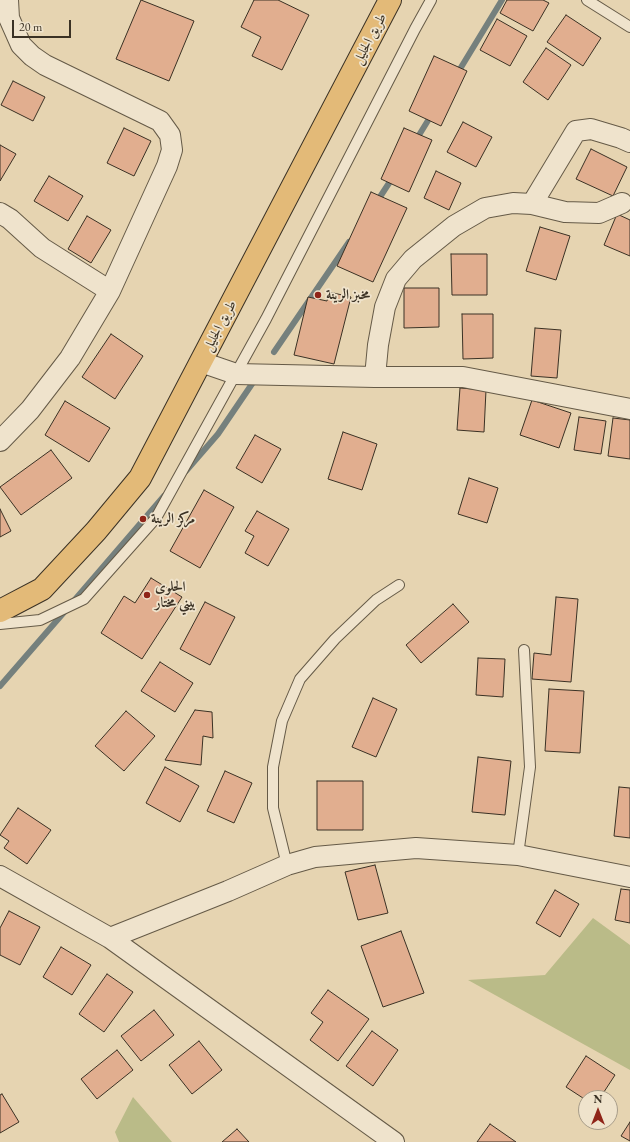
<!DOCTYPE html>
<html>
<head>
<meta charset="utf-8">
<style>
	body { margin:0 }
	#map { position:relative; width:630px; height:1142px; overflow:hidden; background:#e6d4b1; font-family:"EB Garamond",serif }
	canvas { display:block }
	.north { position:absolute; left:578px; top:1090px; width:40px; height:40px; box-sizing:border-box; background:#efe3cc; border:1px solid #a79c89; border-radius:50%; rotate:0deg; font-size:11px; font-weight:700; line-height:16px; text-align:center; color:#3a3124 }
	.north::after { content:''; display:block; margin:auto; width:14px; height:18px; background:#8f2418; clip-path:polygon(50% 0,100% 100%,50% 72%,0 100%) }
	.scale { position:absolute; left:12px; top:20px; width:59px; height:18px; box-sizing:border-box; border:2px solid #3a3124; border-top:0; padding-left:5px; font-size:12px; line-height:14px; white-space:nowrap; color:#3a3124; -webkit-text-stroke:3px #efe3cc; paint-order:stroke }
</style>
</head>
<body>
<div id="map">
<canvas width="630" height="1142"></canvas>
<div class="north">N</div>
<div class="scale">20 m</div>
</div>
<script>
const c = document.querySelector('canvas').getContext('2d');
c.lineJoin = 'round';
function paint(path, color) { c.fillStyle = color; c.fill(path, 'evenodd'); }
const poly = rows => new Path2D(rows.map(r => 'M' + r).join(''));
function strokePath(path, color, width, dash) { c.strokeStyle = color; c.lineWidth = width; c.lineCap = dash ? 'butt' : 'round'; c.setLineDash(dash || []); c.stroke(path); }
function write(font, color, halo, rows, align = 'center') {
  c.font = font + ' "EB Garamond",Amiri,serif'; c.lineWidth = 3.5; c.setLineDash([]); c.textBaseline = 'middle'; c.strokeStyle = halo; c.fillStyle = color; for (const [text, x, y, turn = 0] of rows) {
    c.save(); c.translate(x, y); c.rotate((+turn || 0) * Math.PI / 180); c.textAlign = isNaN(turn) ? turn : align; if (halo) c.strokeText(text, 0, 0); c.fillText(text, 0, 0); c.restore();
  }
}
const green = poly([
	[593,918,630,945,630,1070,468,980,545,975],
	[133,1097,172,1142,119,1142,115,1132]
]);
const stream = poly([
	[457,74,502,0],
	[416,140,432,114],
	[376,203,393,177],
	[274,352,349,242],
	[186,471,218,434,254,381],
	[72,603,164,496],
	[0,686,66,610]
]);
const building = poly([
	[141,0,194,21,169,81,116,59,141,0],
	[254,0,278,0,309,15,282,70,252,56,261,37,241,27,254,0],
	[507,0,543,0,549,3,533,31,500,13,507,0],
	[566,15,601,38,583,66,547,42,566,15],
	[497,19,527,36,510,66,480,50,497,19],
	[546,48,571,65,548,100,523,82,546,48],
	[434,56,467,71,441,126,409,111,434,56],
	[13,81,45,97,33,121,1,105,13,81],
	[463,122,492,137,476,167,447,152,463,122],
	[124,128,151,141,134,176,107,163,124,128],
	[404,128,432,140,409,192,381,179,404,128],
	[0,145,16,154,0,181,0,145],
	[591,149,627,167,613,196,576,179,591,149],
	[436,171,461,183,449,210,424,198,436,171],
	[49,176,83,196,68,221,34,201,49,176],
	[371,192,407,208,373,282,337,266,371,192],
	[617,214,630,220,630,256,604,245,617,214],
	[87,216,111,230,91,263,68,249,87,216],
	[540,227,570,236,556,280,526,271,540,227],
	[451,254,487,254,487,295,452,295,451,254],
	[404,288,439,288,439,327,404,328,404,288],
	[329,292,351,297,334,364,294,355,308,297,327,301,329,292],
	[462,314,493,314,493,358,463,359,462,314],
	[535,328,561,330,557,378,531,376,535,328],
	[111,334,143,356,115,399,82,377,111,334],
	[460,388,486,390,484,432,457,430,460,388],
	[532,400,571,413,559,448,520,435,532,400],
	[65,401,110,428,89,462,45,435,65,401],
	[579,417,606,421,601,454,574,450,579,417],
	[613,418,630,420,630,459,608,456,613,418],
	[343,432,377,444,362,490,328,479,343,432],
	[255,435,281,449,262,483,236,468,255,435],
	[51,450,72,478,21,515,0,487,51,450],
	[469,478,498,488,487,523,458,514,469,478],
	[204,490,234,507,200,568,170,551,204,490],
	[0,509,11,531,0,537,0,509],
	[257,511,289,529,268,566,245,553,254,536,245,531,257,511],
	[151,578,182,597,142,659,101,633,124,596,135,603,151,578],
	[556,597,578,599,571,682,532,679,534,653,551,655,556,597],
	[205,602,235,617,210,665,180,649,205,602],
	[453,604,469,622,421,663,406,645,453,604],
	[478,658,505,659,503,697,476,695,478,658],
	[160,662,193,683,175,712,141,691,160,662],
	[549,689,584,691,580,753,545,751,549,689],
	[373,698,397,709,376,757,352,747,373,698],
	[195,710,212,712,213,738,203,736,201,765,165,760,195,710],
	[126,711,155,736,124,771,95,746,126,711],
	[478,757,511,761,505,815,472,812,478,757],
	[165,767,199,786,180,822,146,803,165,767],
	[225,771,252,783,234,823,207,811,225,771],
	[317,781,363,781,363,830,317,830,317,781],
	[619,787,630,788,630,838,614,836,619,787],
	[18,808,51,830,27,864,4,848,9,841,0,835,18,808],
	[375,865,388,913,358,920,345,872,375,865],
	[621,889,630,890,630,923,615,920,621,889],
	[555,890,579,904,560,937,536,923,555,890],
	[9,911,40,927,20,965,0,955,0,928,9,911],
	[401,931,424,993,383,1007,361,946,401,931],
	[61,947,91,965,72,995,43,977,61,947],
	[107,974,133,992,104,1032,79,1014,107,974],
	[328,990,369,1019,338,1061,310,1040,323,1022,311,1013,328,990],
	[154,1010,174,1035,141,1061,121,1036,154,1010],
	[372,1031,398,1050,373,1086,346,1066,372,1031],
	[199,1041,222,1070,192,1094,169,1065,199,1041],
	[117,1050,133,1070,97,1099,81,1079,117,1050],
	[586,1056,615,1075,600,1098,586,1098,586,1100,566,1087,586,1056],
	[2,1094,19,1122,0,1133,0,1095,2,1094],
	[630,1122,630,1141,621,1136,630,1122],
	[490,1124,516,1142,477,1142,490,1124],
	[237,1129,249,1142,222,1142,237,1129]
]);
const service = poly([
	[587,0,630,27],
	[0,624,40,620,84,599,156,518,266,319,415,29,431,0],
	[518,855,530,767,524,650],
	[287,865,273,808,273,767,282,721,300,679,335,639,376,600,399,585]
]);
const minor = poly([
	[532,204,576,131,591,129,621,138,630,142],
	[0,213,10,219,42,248,110,291],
	[201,362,236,374,375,377,463,377,630,409],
	[375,377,378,345,385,307,396,279,413,259,454,226,485,208,513,203,532,204,565,212,599,213,622,203],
	[0,441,30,410,70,358,110,291,167,166,172,150,170,135,160,121,45,65,32,56,21,45,9,18,8,0],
	[0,876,110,938,394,1142],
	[110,938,228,891,287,865,315,857,416,848,518,855,630,877]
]);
const primary = poly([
	[0,611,42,589,96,531,140,478,390,0]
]);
const markers = [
	[318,295,4,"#8f2418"],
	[143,519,4,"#8f2418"],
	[147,595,4,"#8f2418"]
];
const streetNames = [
	["طريق الجليل",370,39,-62],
	["طريق الجليل",220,326,-62]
];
const poiNames = [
	["مخبز الرينة",326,295],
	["مركز الرينة",151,519],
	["الحلوى",155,587],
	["بيني مختار",155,603]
];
paint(green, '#babb88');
strokePath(stream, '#75807d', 6);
paint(building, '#e1ae8f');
strokePath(building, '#3a3124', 1);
strokePath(service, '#655a47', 12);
strokePath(minor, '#655a47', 22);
strokePath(primary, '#3a3124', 24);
strokePath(service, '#efe3cc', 10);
strokePath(minor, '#efe3cc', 20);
strokePath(primary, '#e3ba78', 22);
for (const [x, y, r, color] of markers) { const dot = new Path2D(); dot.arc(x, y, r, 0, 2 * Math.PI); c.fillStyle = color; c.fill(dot); strokePath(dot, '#efe3cc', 1.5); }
write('14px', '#3a3124', '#efe3cc', streetNames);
write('bold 14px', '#3a3124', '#efe3cc', poiNames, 'left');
</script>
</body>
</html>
